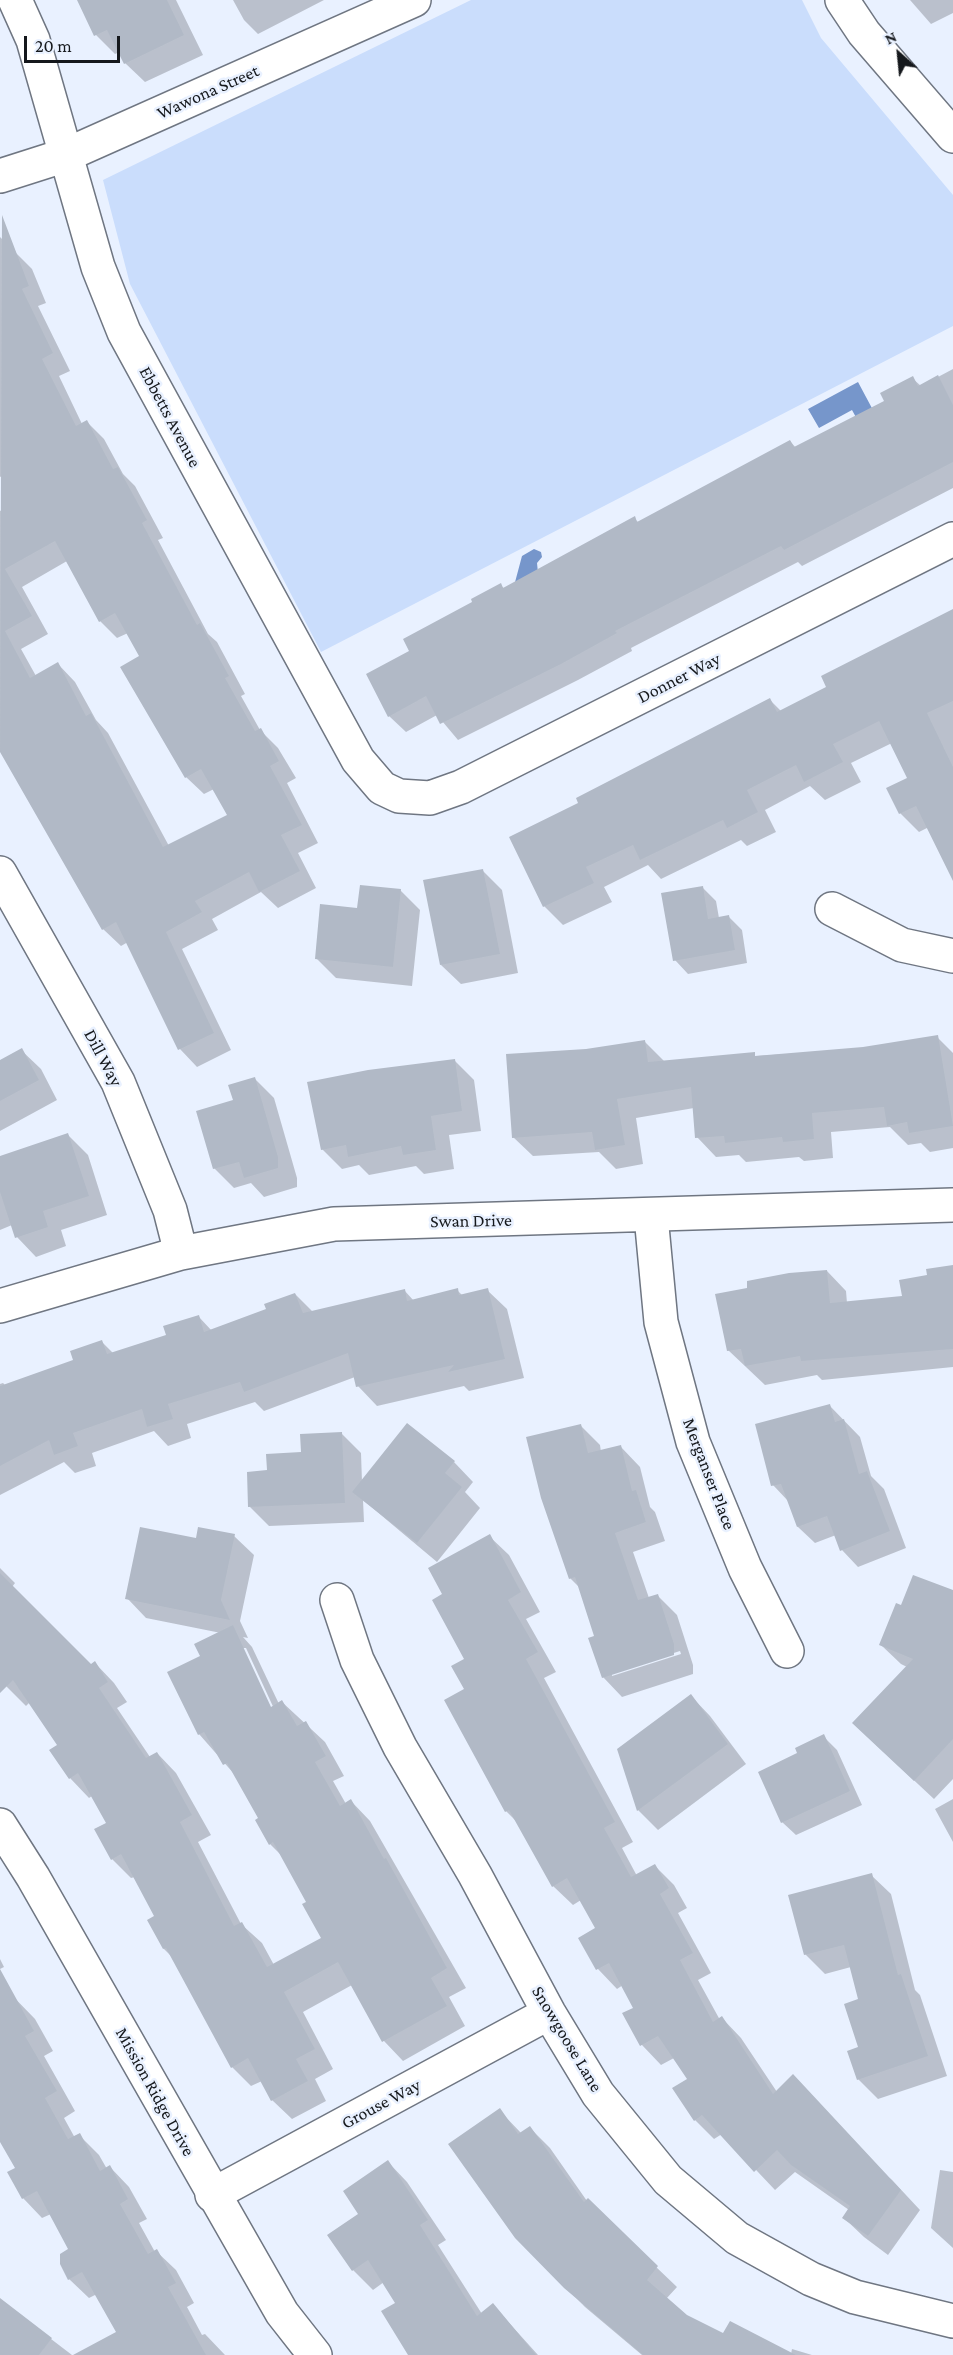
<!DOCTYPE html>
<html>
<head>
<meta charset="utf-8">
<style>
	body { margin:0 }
	#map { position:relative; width:953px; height:2355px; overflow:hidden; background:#e9f1ff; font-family:"Crimson Pro",serif }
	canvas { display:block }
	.north { position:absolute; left:869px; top:24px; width:60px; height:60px; -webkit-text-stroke:4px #e9f1ff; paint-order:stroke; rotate:333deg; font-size:16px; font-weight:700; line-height:24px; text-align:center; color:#15181c }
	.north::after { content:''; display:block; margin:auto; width:21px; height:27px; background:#15181c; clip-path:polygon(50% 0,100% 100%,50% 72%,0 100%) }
	.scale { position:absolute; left:24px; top:36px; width:96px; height:27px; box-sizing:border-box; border:3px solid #15181c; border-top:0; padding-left:8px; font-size:18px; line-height:21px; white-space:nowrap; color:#15181c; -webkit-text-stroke:4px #e9f1ff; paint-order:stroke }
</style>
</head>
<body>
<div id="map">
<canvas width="953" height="2355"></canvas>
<div class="north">N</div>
<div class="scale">20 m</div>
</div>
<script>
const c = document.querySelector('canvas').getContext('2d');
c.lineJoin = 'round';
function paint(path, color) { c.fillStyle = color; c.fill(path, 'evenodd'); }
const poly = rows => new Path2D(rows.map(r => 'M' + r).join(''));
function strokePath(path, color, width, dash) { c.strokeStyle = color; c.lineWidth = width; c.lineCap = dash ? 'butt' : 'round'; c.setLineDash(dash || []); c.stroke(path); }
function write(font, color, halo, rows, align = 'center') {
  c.font = font + ' "Crimson Pro",serif'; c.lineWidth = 5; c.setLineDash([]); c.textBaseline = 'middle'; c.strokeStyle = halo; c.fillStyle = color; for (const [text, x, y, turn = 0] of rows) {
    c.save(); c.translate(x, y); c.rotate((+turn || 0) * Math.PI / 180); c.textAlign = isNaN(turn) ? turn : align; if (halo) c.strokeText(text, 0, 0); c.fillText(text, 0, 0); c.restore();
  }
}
const green = poly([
	[471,0,802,0,821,38,953,195,953,326,321,652,130,284,103,180]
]);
const water = poly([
	[858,382,874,412,858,421,852,410,819,428,808,409],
	[534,549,541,552,542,557,537,563,538,573,514,586,522,556]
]);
const shadow = poly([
	[92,0,176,0,203,55,145,82,125,63,120,52,115,54,96,35],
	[233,0,324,0,258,34,244,20],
	[910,0,953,0,953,13,931,24],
	[0,237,32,269,46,303,38,306,70,371,59,376,82,424,87,422,104,439,123,474,135,486,163,538,158,540,208,634,217,642,245,694,241,696,260,730,278,748,296,778,287,783,318,843,298,853,316,888,278,908,261,892,212,919,218,930,182,949,231,1050,197,1067,180,1049,128,942,121,946,103,929,0,750,0,511,25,497,11,471,0,477],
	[67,561,100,621,117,638,128,633,141,657,186,777,204,794,214,789,229,815,169,846,108,733,96,720,75,682,58,664,36,676,21,649,48,634,22,587],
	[953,369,953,488,802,566,798,562,631,648,632,651,578,680,458,740,437,715,406,732,389,716,411,652,500,585,505,589,634,518,639,523,790,441,796,448,886,402,912,378,921,386],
	[953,613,953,875,929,827,919,832,900,813,909,779,892,743,851,763,861,782,825,800,810,786,765,810,776,832,747,846,741,840,661,879,648,865,604,887,612,902,563,925,544,906,580,804,770,700,781,711,828,688],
	[482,870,502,890,518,973,461,984,441,965],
	[702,887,716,901,719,918,728,916,742,930,747,963,688,974,675,960],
	[400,890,420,910,412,986,336,978,316,958],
	[937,1037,953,1053,953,1148,930,1152,921,1143,908,1145,890,1127,831,1132,833,1158,804,1161,799,1157,746,1162,739,1155,716,1157,697,1137,694,1108,636,1118,643,1164,616,1169,599,1152,533,1156,513,1137,586,1051,644,1041,665,1062,863,1049],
	[21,1050,41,1069,57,1100,0,1131,0,1061],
	[454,1060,474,1080,481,1131,449,1135,454,1169,424,1174,416,1166,369,1175,359,1165,342,1169,322,1149],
	[255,1079,274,1098,297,1178,297,1187,264,1197,251,1183,234,1188,214,1168,234,1101],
	[68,1135,88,1155,107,1215,61,1230,66,1246,36,1257,17,1237,12,1225,0,1230,0,1157],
	[953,1266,953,1367,822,1380,817,1375,765,1385,728,1350,827,1271,846,1291,847,1303,903,1298,929,1276],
	[404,1290,414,1301,457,1290,463,1296,487,1290,507,1309,524,1378,469,1391,464,1386,377,1406,358,1386,355,1377,264,1411,255,1402,187,1424,191,1438,168,1446,154,1431,92,1453,96,1466,75,1473,64,1462,0,1495,0,1384,3,1383,6,1386,75,1361,102,1342,113,1353,168,1336,199,1317,212,1331,267,1310,295,1294,313,1312],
	[830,1406,860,1437,871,1476,884,1489,906,1548,858,1567,842,1550,836,1535,815,1543,798,1527,789,1502,773,1485],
	[580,1425,600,1445,601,1452,621,1447,640,1467,650,1507,655,1512,665,1541,633,1552,649,1598,657,1595,677,1615,693,1665,693,1674,622,1697,603,1677,596,1637,580,1588,570,1578],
	[680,1651,681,1654,612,1676,612,1673],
	[341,1433,361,1453,362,1482,454,1462,473,1482,465,1492,480,1508,437,1562,363,1500,364,1522,269,1526,250,1507,269,1472],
	[234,1536,254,1555,240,1621,248,1638,243,1637,252,1647,279,1704,282,1702,325,1742,344,1776,333,1781,346,1804,351,1801,370,1821,466,1988,449,1997,465,2026,403,2061,384,2041,352,1985,303,2012,333,2069,315,2079,326,2101,292,2119,272,2100,262,2081,251,2086,232,2067,172,1957,164,1949,156,1917,135,1877,131,1878,112,1859,108,1824,92,1796,89,1798,70,1778,59,1745,30,1702,26,1706,0,1680,0,1568,15,1583,12,1587,91,1666,95,1663,114,1683,127,1702,117,1708,150,1757,157,1753,176,1773,211,1835,198,1842,241,1924,262,1943,274,1965,323,1939,308,1902,282,1856,270,1844,260,1819,235,1775,199,1734,202,1657,221,1633,146,1618,127,1598,197,1540],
	[242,1648,246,1648,276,1713,273,1714],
	[489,1536,509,1555,540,1612,526,1619,556,1672,544,1678,633,1842,622,1848,637,1876,655,1866,674,1885,687,1908,678,1913,711,1973,698,1980,720,2020,722,2018,741,2038,777,2092,892,2180,920,2210,888,2255,864,2237,844,2218,849,2210,795,2172,775,2190,722,2134,714,2139,695,2120,689,2080,674,2058,661,2065,642,2045,624,2014,635,2009,623,1985,617,1989,598,1969,581,1938,597,1929,581,1900,573,1905,553,1886,517,1822,506,1811,466,1690,466,1660,444,1595],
	[953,1592,953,1779,934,1799,873,1742,907,1667,901,1664,881,1645],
	[691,1696,710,1716,746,1764,658,1830,638,1810,619,1750],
	[823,1736,837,1750,862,1805,796,1835,782,1822,799,1754],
	[953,1799,953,1842,935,1809],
	[871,1875,891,1894,915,1990,920,1995,947,2076,878,2099,858,2079,860,2000,851,1967,825,1974,805,1954],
	[0,1959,4,1967,0,1969],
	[0,1983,35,2019,53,2051,44,2056,75,2111,64,2118,75,2138,79,2135,99,2155,107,2169,110,2167,129,2187,147,2219,139,2223,155,2252,156,2251,176,2270,194,2303,187,2307,202,2335,205,2334,225,2355,111,2355,118,2332,97,2294,89,2298,69,2279,70,2250,51,2214,42,2218,23,2198,17,2169,0,2139],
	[499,2110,522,2134,530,2128,550,2148,587,2201,677,2287,666,2299,687,2317,724,2335,791,2354,792,2349,812,2355,642,2355,585,2307,516,2237],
	[388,2162,407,2182,446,2240,438,2245,482,2314,493,2305,538,2355,414,2355,397,2303,384,2282,373,2290,353,2270,360,2214],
	[940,2170,953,2172,953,2248,931,2228],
	[0,2300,72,2355,0,2355]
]);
const building = poly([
	[77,0,167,0,184,35,124,64,107,30,94,36],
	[2,215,29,286,22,289,53,353,42,359,76,426,87,420,113,469,118,467,147,520,142,523,197,625,200,623,229,676,225,678,255,731,261,728,279,761,270,766,302,825,281,835,300,871,259,892,249,872,195,901,202,912,166,932,214,1033,178,1050,116,922,102,930,0,752],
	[55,541,99,622,115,613,139,656,120,667,185,778,201,769,227,815,163,847,91,713,86,716,58,662,30,678,5,631,32,616,5,569],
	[938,375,953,405,953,462,784,550,781,546,615,631,617,633,561,664,440,724,426,696,388,717,366,674,409,651,403,639,472,602,471,599,501,583,503,588,635,516,637,522,790,440,794,447,884,401,880,393,913,376,918,386],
	[953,609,953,701,927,713,953,767,953,881,916,806,899,814,886,788,907,778,879,721,833,744,843,762,804,782,796,765,747,790,758,812,727,828,723,820,640,860,633,845,586,867,594,883,543,907,509,837,578,803,576,798,770,698,777,712,826,687,821,676],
	[483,869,500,954,440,965,423,880],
	[360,885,401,889,393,967,315,959,320,904,357,908],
	[703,886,708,919,729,915,735,950,673,961,661,893],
	[938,1035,953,1126,909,1133,907,1122,887,1126,884,1107,812,1113,814,1139,783,1142,782,1137,725,1143,724,1136,695,1138,691,1087,617,1099,625,1145,595,1150,592,1132,512,1138,506,1054,586,1049,645,1040,648,1062,755,1052,755,1056,863,1047],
	[22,1048,39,1080,0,1101,0,1060],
	[455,1059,462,1111,431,1116,436,1150,403,1155,401,1146,348,1157,346,1145,321,1150,307,1082,368,1070],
	[255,1077,278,1157,278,1168,244,1178,239,1162,213,1169,196,1111,233,1100,228,1085],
	[68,1133,89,1196,43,1211,48,1227,15,1238,0,1192,0,1156],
	[953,1265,953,1349,801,1361,800,1356,745,1366,741,1349,727,1351,715,1294,747,1288,747,1281,789,1273,827,1270,830,1303,902,1296,899,1280,927,1275,926,1269],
	[458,1288,459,1295,488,1288,505,1359,448,1372,454,1365,356,1387,348,1353,244,1392,240,1382,168,1404,173,1419,147,1427,142,1409,73,1433,78,1446,54,1455,49,1440,0,1466,0,1386,73,1360,70,1351,102,1340,107,1354,166,1335,163,1326,199,1315,204,1332,266,1309,264,1304,295,1293,303,1313,405,1289,407,1301],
	[830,1404,835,1422,844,1419,859,1474,867,1471,890,1531,840,1551,827,1516,797,1527,781,1484,771,1486,755,1424],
	[407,1423,455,1461,445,1473,462,1487,417,1543,352,1492],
	[581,1424,588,1453,621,1445,632,1491,636,1490,646,1522,615,1533,638,1600,658,1594,674,1644,674,1655,602,1678,588,1638,594,1636,575,1577,569,1579,541,1498,526,1437],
	[342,1432,345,1503,248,1507,247,1472,267,1470,266,1454,301,1452,300,1434],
	[140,1527,196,1538,198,1527,235,1534,221,1600,230,1620,125,1599],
	[490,1534,521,1592,508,1600,538,1652,526,1659,615,1822,604,1828,631,1877,655,1864,669,1888,660,1894,693,1953,680,1960,713,2022,722,2016,773,2094,793,2074,901,2190,868,2236,842,2218,850,2206,791,2165,777,2150,754,2172,702,2115,694,2121,672,2088,687,2079,658,2036,640,2046,622,2013,633,2008,609,1963,596,1970,578,1938,595,1928,567,1878,552,1887,509,1810,505,1812,444,1700,464,1689,451,1666,464,1659,432,1600,442,1594,428,1568],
	[0,1573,91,1664,95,1661,108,1682,99,1688,146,1758,157,1752,192,1815,180,1822,234,1926,242,1922,267,1967,321,1938,302,1904,306,1902,273,1842,269,1845,255,1820,258,1818,227,1763,223,1765,204,1732,198,1735,167,1672,200,1656,194,1644,233,1625,271,1707,282,1700,297,1726,306,1721,326,1756,315,1762,340,1806,351,1799,384,1859,386,1858,447,1968,431,1978,447,2006,382,2042,338,1962,284,1992,315,2049,296,2059,308,2081,271,2101,248,2058,231,2068,166,1948,163,1949,147,1920,154,1916,121,1854,111,1860,94,1829,106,1823,78,1773,69,1779,49,1750,57,1745,13,1680,0,1693],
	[913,1575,953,1590,953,1739,914,1781,852,1723,913,1659,879,1645,896,1603,901,1605],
	[691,1694,728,1744,637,1811,617,1749],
	[824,1734,850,1791,781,1823,758,1772,797,1753,795,1748],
	[872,1873,898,1975,901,1974,928,2056,857,2080,847,2051,858,2047,844,2004,858,1999,844,1945,804,1955,788,1895],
	[0,1969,34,2031,25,2036,57,2091,45,2098,68,2139,80,2133,100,2171,110,2165,128,2199,120,2204,148,2254,157,2249,176,2283,168,2287,206,2355,73,2355,116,2332,82,2272,68,2280,60,2264,60,2254,68,2249,37,2191,22,2199,7,2172,15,2168,0,2142],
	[500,2108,518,2134,530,2126,584,2202,588,2198,658,2266,647,2280,687,2315,723,2333,730,2321,796,2355,643,2355,564,2288,515,2238,448,2144],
	[388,2160,428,2220,420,2225,477,2316,493,2303,536,2355,408,2355,381,2311,395,2303,368,2260,352,2271,327,2235,358,2214,343,2191],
	[0,2298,52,2338,39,2355,0,2355]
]);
const street = poly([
	[15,0,33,40,98,267,124,332,358,760,382,788,399,796,430,798,461,787,953,539],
	[842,0,864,33,953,136],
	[0,873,118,1082,170,1210,181,1253],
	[832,909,902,945,953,956],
	[651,1216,661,1322,693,1442,745,1568,787,1651],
	[0,1306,181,1253,334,1224,953,1205],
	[337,1600,357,1660,400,1747,475,1875,549,2013,598,2094,668,2180,737,2238,811,2279,855,2297,953,2321],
	[212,2195,549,2013]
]);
const secondary = poly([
	[0,176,66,155,414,0],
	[0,1825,33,1877,282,2313,315,2355]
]);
const streetNames = [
	["Wawona Street",208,92,-24],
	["Ebbetts Avenue",170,417,62],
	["Donner Way",679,678,-27],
	["Dill Way",103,1058,62],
	["Swan Drive",471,1221,-1],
	["Merganser Place",709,1474,69],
	["Snowgoose Lane",567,2039,59],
	["Mission Ridge Drive",155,2092,61],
	["Grouse Way",381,2104,-28]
];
paint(green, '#caddfc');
paint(water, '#7696cb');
paint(shadow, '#0003');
paint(building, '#b1b9c6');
strokePath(street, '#6f7682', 36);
strokePath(secondary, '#6f7682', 36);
strokePath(street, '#fff', 33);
strokePath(secondary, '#fff', 33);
write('18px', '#15181c', '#e9f1ff', streetNames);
</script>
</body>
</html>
